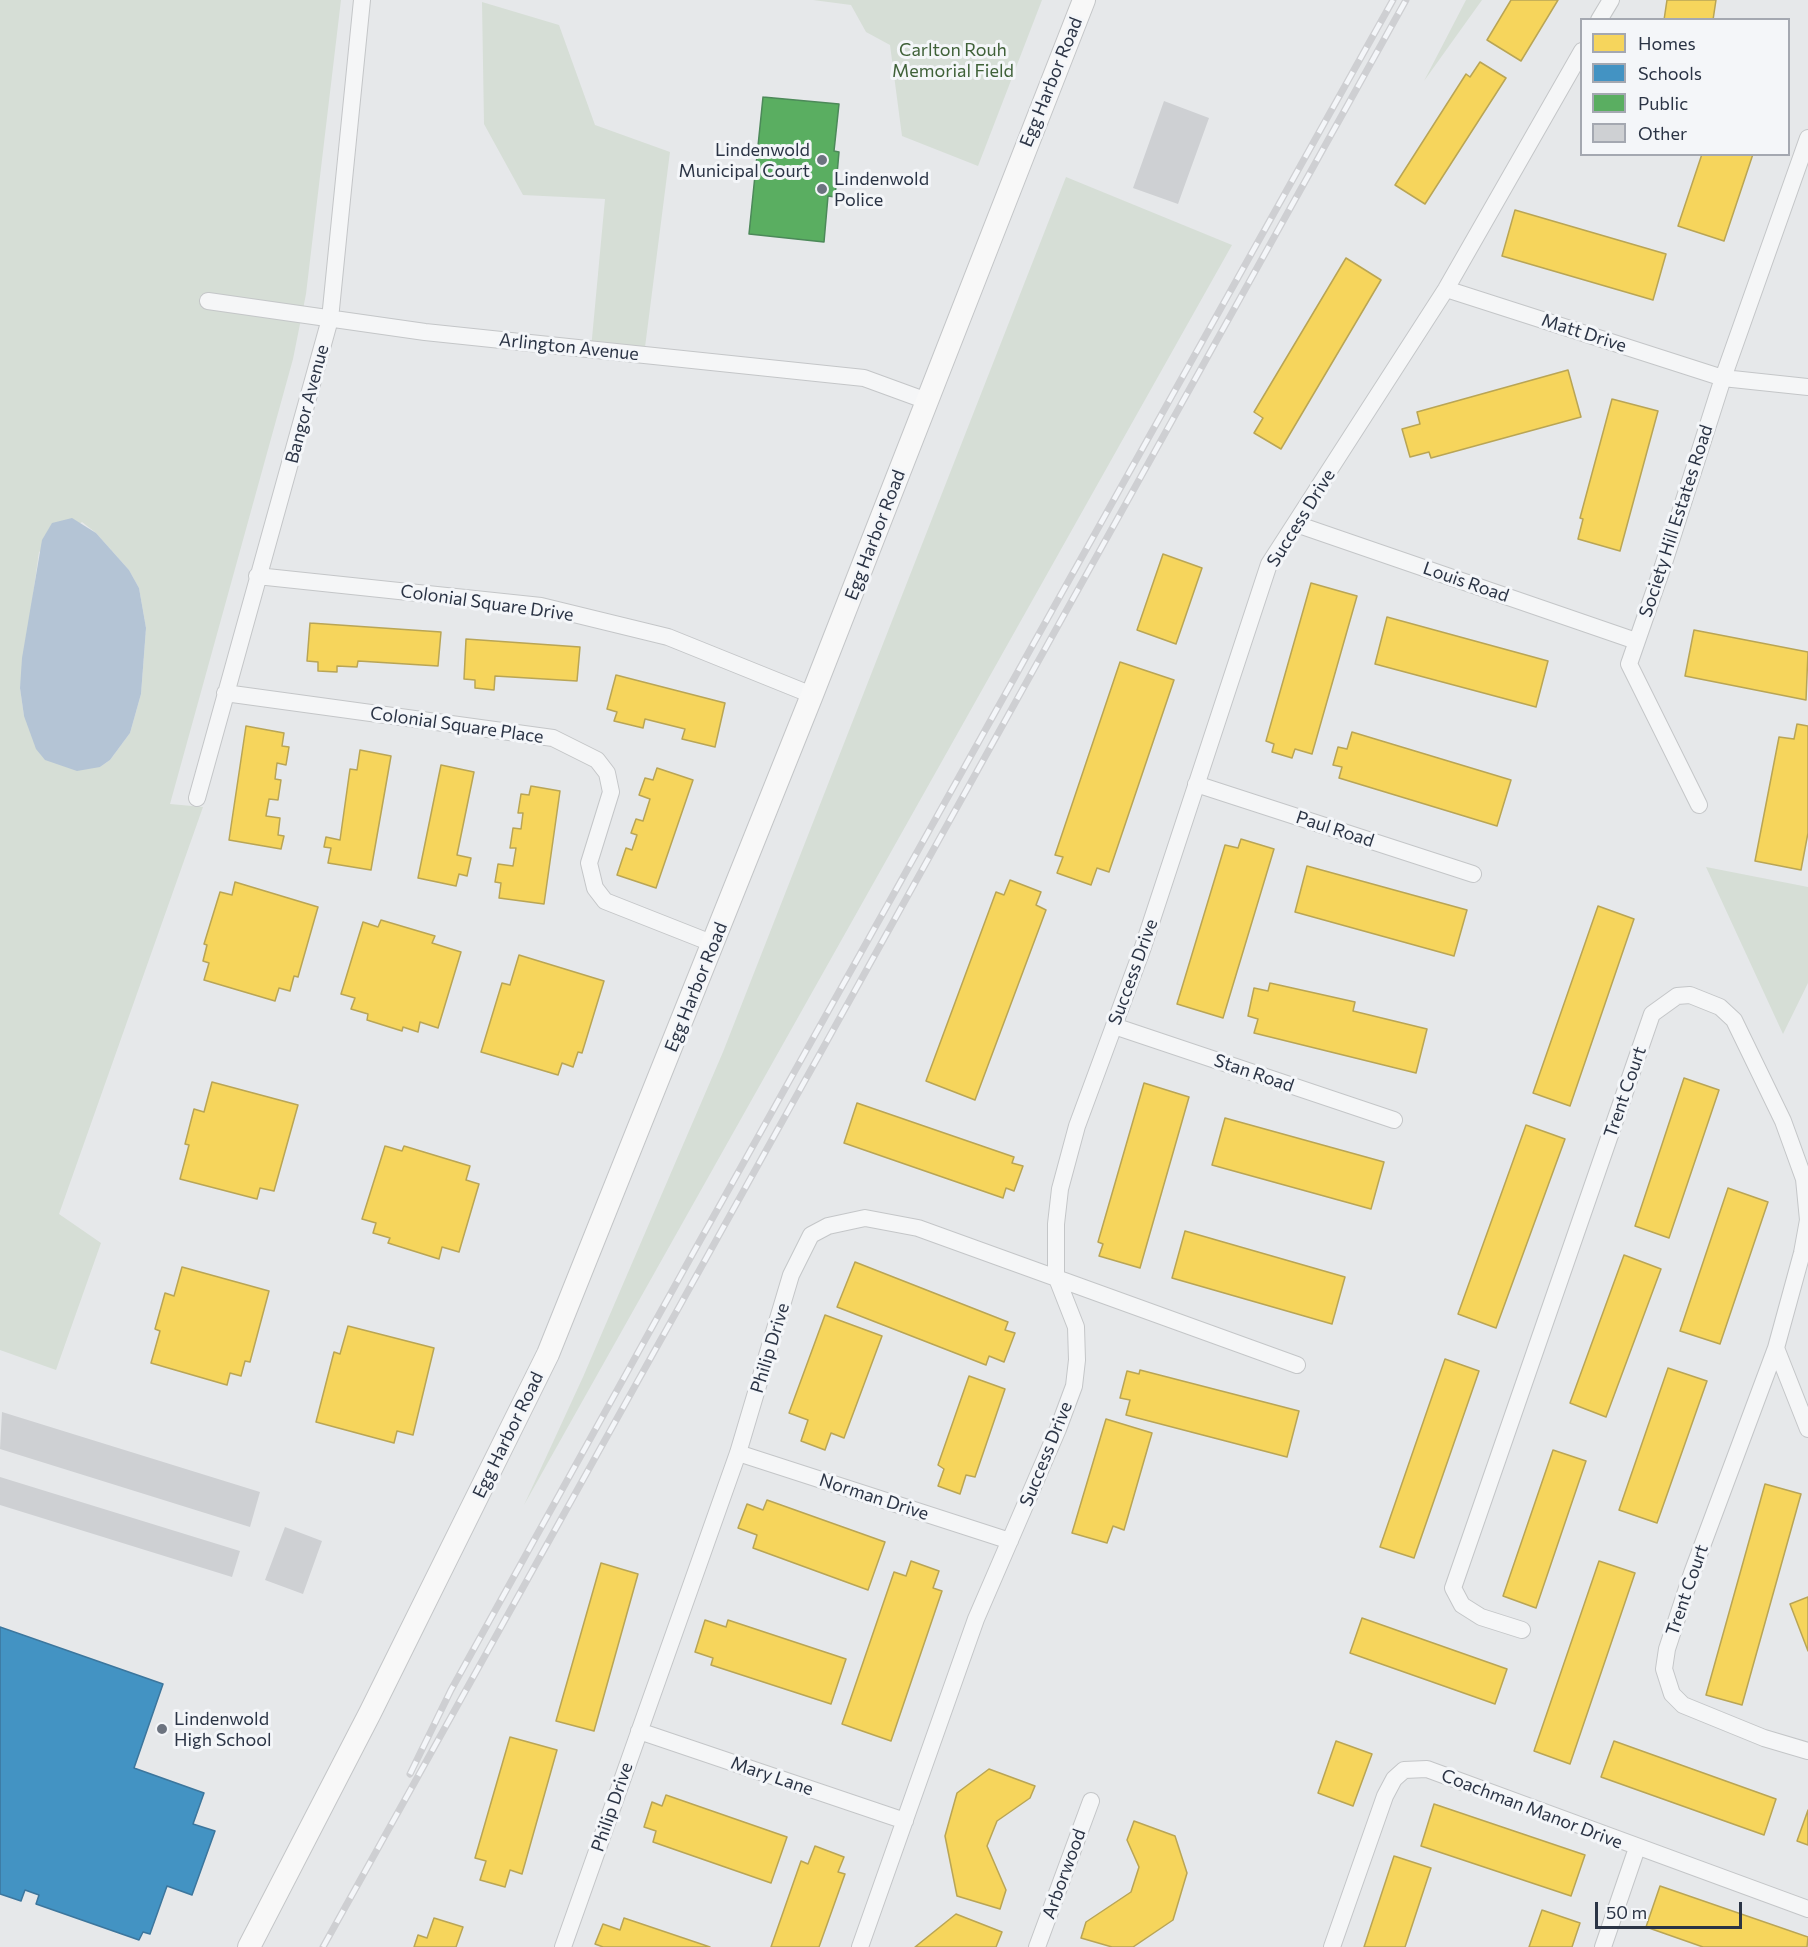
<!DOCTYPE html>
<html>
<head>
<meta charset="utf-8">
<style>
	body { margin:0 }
	#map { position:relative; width:1808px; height:1947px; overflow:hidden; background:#e6e8ea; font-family:Commissioner,sans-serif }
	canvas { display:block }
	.legend { position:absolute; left:1580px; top:18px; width:210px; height:138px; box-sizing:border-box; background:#f4f6f9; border:2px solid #a4a8b1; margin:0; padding:8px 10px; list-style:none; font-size:18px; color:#2b3445 }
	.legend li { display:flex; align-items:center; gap:12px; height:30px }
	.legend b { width:30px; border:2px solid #a4a8b1 }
	.scale { position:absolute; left:1595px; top:1902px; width:147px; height:27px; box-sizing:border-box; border:3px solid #2b3445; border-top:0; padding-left:8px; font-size:18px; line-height:21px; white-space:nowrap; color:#2b3445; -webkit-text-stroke:4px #f4f6f9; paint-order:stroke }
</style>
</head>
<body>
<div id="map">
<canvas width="1808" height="1947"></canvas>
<ul class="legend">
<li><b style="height:16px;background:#f6d55c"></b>Homes</li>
<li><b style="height:16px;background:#4393c3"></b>Schools</li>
<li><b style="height:16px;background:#5aae61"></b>Public</li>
<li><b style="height:16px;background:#ced0d3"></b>Other</li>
</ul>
<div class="scale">50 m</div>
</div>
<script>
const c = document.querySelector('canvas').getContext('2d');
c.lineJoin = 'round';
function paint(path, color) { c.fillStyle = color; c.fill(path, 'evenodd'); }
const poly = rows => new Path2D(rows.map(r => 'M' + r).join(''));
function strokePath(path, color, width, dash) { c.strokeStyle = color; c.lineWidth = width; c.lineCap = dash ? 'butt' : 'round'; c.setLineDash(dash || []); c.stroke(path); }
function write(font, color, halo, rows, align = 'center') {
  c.font = font + ' Commissioner,sans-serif'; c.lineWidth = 6; c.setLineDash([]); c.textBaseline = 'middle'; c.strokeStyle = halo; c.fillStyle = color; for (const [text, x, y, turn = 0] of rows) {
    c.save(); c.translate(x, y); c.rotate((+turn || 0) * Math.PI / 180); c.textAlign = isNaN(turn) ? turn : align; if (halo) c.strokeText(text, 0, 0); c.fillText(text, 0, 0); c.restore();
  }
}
const green = poly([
	[0,0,341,0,306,294,293,359,170,804,203,807,59,1214,101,1243,56,1370,0,1350],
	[82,522,96,533,129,570,139,588,146,628,141,694,130,733,110,760,100,767,24,716,20,688,39,552],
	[813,0,1042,0,978,166,902,136,890,45,866,32,851,5],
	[1466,0,1482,0,1424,81],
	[482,2,559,25,595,125,670,152,644,355,591,349,605,199,523,195,484,124],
	[1066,177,1232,245,524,1505,583,1377,723,1052],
	[1706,867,1808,887,1808,983,1783,1034]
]);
const water = poly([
	[72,518,96,533,129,570,139,588,146,628,141,694,130,733,110,760,100,767,77,771,45,760,36,749,24,716,20,688,22,658,42,540,52,523]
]);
const homes = poly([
	[1511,0,1558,0,1521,61,1487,40,1511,0],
	[1667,0,1716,0,1713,20,1664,20,1667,0],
	[1480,62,1506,78,1425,204,1395,185,1466,74,1470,77,1480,62],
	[1702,154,1753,154,1724,241,1678,226,1702,154],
	[1515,210,1666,254,1653,300,1502,256,1515,210],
	[1346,258,1381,280,1281,449,1254,433,1263,418,1254,412,1346,258],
	[1568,370,1581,417,1431,458,1429,452,1410,457,1402,429,1420,424,1417,412,1568,370],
	[1612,399,1658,411,1620,551,1578,539,1583,519,1580,518,1612,399],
	[1163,554,1202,568,1176,644,1137,630,1163,554],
	[1311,583,1357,596,1312,754,1295,749,1292,758,1272,752,1274,744,1266,741,1311,583],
	[1387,617,1548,661,1536,707,1375,664,1387,617],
	[310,623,441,632,438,666,358,661,357,667,337,666,337,672,318,671,318,662,307,661,310,623],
	[1694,630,1808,652,1806,700,1685,676,1694,630],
	[466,639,580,647,577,681,495,676,494,690,475,688,475,680,464,679,466,639],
	[1120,662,1174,680,1109,872,1097,868,1091,885,1057,873,1063,857,1055,855,1120,662],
	[616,675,725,703,715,747,682,739,685,729,645,719,643,728,614,721,617,712,607,709,616,675],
	[1797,724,1808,726,1808,833,1801,870,1755,861,1779,737,1794,739,1797,724],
	[246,726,284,733,282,746,289,747,286,765,277,763,275,779,281,780,278,800,269,799,266,816,280,818,278,835,284,836,281,849,229,840,246,726],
	[1352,732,1511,780,1497,826,1339,778,1342,767,1333,765,1338,747,1347,749,1352,732],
	[360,750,391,756,371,870,328,863,331,848,324,847,326,837,340,840,350,769,357,770,360,750],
	[441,765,474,772,457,855,471,858,467,876,459,874,456,886,418,878,441,765],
	[657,768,693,780,656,888,617,875,626,848,632,850,637,835,631,833,636,819,643,821,650,799,639,795,645,778,653,780,657,768],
	[531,786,560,791,544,904,499,898,501,883,495,882,498,864,513,866,516,848,510,848,513,828,521,829,523,813,518,813,521,794,529,795,531,786],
	[1241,839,1274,849,1223,1018,1177,1004,1225,845,1238,848,1241,839],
	[1307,866,1467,910,1454,956,1295,912,1307,866],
	[1010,880,1041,892,1036,905,1046,910,975,1100,926,1081,996,892,1004,895,1010,880],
	[235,882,318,907,298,977,294,976,290,991,279,988,275,1001,204,980,209,963,203,961,207,945,204,944,220,892,232,895,235,882],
	[1598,906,1634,919,1570,1106,1533,1093,1598,906],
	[381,920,435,936,432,943,461,952,438,1028,420,1022,418,1032,403,1027,402,1031,367,1020,368,1014,351,1009,355,998,341,994,363,922,378,927,381,920],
	[519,955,604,981,582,1053,578,1052,573,1067,562,1063,558,1075,481,1052,502,983,510,985,519,955],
	[1270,983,1355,1002,1353,1011,1427,1029,1416,1073,1254,1033,1258,1019,1248,1016,1254,988,1268,991,1270,983],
	[1684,1078,1719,1090,1669,1238,1635,1226,1684,1078],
	[212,1082,298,1105,274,1191,260,1188,257,1199,180,1179,189,1145,185,1144,194,1109,204,1112,212,1082],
	[1144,1083,1189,1097,1140,1268,1099,1256,1103,1244,1098,1242,1144,1083],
	[857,1103,1014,1157,1012,1163,1023,1166,1014,1191,1006,1188,1003,1198,844,1143,857,1103],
	[1225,1118,1384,1162,1371,1209,1212,1165,1225,1118],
	[1526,1125,1565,1139,1496,1328,1458,1314,1526,1125],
	[385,1146,402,1151,404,1146,470,1166,466,1180,479,1184,459,1252,442,1247,439,1259,388,1243,390,1238,373,1233,376,1223,362,1219,385,1146],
	[1728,1188,1768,1202,1720,1344,1680,1331,1728,1188],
	[1185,1231,1345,1277,1332,1324,1172,1278,1185,1231],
	[1624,1255,1661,1269,1606,1417,1570,1403,1624,1255],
	[855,1262,1008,1322,1005,1330,1015,1333,1004,1362,989,1356,986,1365,837,1307,855,1262],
	[182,1267,269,1291,250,1362,245,1361,241,1376,230,1373,227,1385,151,1363,160,1331,155,1329,165,1293,174,1296,182,1267],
	[825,1315,882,1336,844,1438,831,1433,825,1450,801,1441,808,1420,789,1413,825,1315],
	[348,1326,434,1348,413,1435,397,1431,394,1443,316,1422,334,1352,340,1354,348,1326],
	[1445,1359,1479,1371,1414,1558,1380,1547,1445,1359],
	[1668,1368,1707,1381,1657,1523,1619,1510,1668,1368],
	[1140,1370,1299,1411,1287,1457,1126,1415,1130,1400,1120,1398,1127,1371,1139,1374,1140,1370],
	[969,1376,1005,1389,975,1477,966,1475,960,1494,938,1486,944,1469,938,1465,969,1376],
	[1106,1419,1152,1433,1124,1530,1113,1526,1107,1543,1072,1533,1106,1419],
	[1553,1450,1586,1461,1536,1608,1503,1596,1553,1450],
	[1765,1484,1801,1494,1742,1705,1706,1695,1765,1484],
	[767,1500,885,1542,868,1590,753,1548,757,1535,738,1528,747,1504,763,1510,767,1500],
	[911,1561,939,1571,933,1588,942,1591,891,1741,842,1724,894,1572,906,1576,911,1561],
	[1599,1561,1635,1573,1570,1764,1534,1751,1599,1561],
	[601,1563,638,1574,594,1731,556,1721,601,1563],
	[1808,1597,1808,1651,1790,1604,1808,1597],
	[1362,1618,1507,1669,1495,1704,1350,1653,1362,1618],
	[705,1620,726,1627,728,1620,846,1659,831,1704,711,1665,713,1658,695,1652,705,1620],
	[510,1737,557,1750,522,1874,510,1870,505,1887,480,1880,486,1861,475,1858,510,1737],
	[1336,1741,1372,1754,1353,1806,1318,1793,1336,1741],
	[1614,1741,1776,1799,1764,1835,1601,1777,1614,1741],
	[989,1769,1035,1786,1030,1798,997,1821,987,1846,1006,1890,1000,1909,957,1896,945,1836,957,1793,989,1769],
	[666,1795,787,1837,771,1883,653,1842,656,1831,644,1827,652,1802,662,1806,666,1795],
	[1434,1804,1585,1855,1571,1896,1421,1846,1434,1804],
	[1808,1810,1808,1845,1797,1841,1808,1810],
	[1134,1821,1175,1836,1187,1873,1173,1920,1133,1947,1112,1947,1081,1938,1086,1922,1131,1892,1139,1867,1127,1840,1134,1821],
	[815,1846,844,1857,838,1872,845,1874,819,1947,771,1947,801,1861,808,1864,815,1846],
	[1394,1856,1431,1868,1405,1947,1364,1947,1394,1856],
	[1660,1886,1808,1937,1807,1947,1703,1947,1646,1927,1660,1886],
	[1542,1910,1580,1923,1572,1947,1529,1947,1542,1910],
	[956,1914,1002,1932,996,1947,915,1947,956,1914],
	[434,1918,463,1927,456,1947,414,1947,418,1935,427,1938,434,1918],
	[624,1918,710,1947,603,1947,595,1944,603,1924,620,1930,624,1918]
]);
const schools = poly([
	[0,1627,163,1684,134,1768,204,1793,193,1824,215,1831,192,1895,167,1886,150,1934,143,1932,139,1940,36,1904,39,1895,25,1890,21,1901,0,1894,0,1627]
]);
const public = poly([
	[763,97,839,104,834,151,839,152,835,197,828,196,824,242,749,234,763,97]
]);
const building = poly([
	[1164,101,1209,118,1178,204,1133,188],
	[2,1412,260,1492,250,1527,0,1449],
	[0,1477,240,1551,232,1577,0,1505],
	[285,1527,322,1541,303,1594,265,1580]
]);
const street = poly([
	[1599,20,1611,0],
	[1446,289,1723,378,1808,387],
	[208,301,425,332,864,378,927,401],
	[1296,524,1636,641],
	[257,576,541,606,668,637,812,695],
	[225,693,553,738,597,760,607,773,611,792,589,863,595,888,605,901,714,944],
	[1196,784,1473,874],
	[197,798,330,319,362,0],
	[1699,805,1629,664,1663,566,1723,378,1808,138],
	[1114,1026,1394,1120],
	[1776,1348,1808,1429],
	[738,1453,1010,1541],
	[1522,1630,1481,1617,1462,1605,1453,1588,1652,1014,1677,996,1690,995,1720,1007,1734,1020,1783,1121,1804,1179,1808,1220,1802,1253,1776,1348,1692,1573,1667,1649,1664,1669,1672,1694,1683,1705,1764,1738,1808,1751],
	[639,1731,905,1821],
	[563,1947,738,1453,791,1275,811,1235,828,1226,865,1218,918,1228,1297,1365],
	[860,1947,976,1619,1058,1429,1074,1386,1077,1360,1076,1327,1056,1276,1056,1224,1060,1189,1077,1126,1142,950,1269,564,1446,289,1582,51],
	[1037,1947,1091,1801],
	[1332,1947,1385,1796,1394,1779,1404,1770,1427,1769,1808,1909],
	[1603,1947,1637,1848]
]);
const secondary = poly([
	[249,1947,370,1713,548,1354,812,695,1084,0]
]);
const rail = poly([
	[410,1774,451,1690,697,1246,1393,0],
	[323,1947,1406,0]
]);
const markers = [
	[822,160,6,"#6c737f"],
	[822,189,6,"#6c737f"],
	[162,1729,6,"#6c737f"]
];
const parkNames = [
	["Carlton Rouh",953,50],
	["Memorial Field",953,71]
];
const streetNames = [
	["Egg Harbor Road",1051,82,-68],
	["Matt Drive",1584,333,18],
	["Arlington Avenue",569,347,6],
	["Bangor Avenue",307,404,-75],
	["Success Drive",1301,518,-58],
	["Society Hill Estates Road",1676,521,-72],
	["Egg Harbor Road",875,535,-69],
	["Louis Road",1466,582,19],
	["Colonial Square Drive",487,603,8],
	["Colonial Square Place",457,725,8],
	["Paul Road",1335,829,18],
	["Success Drive",1133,972,-70],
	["Egg Harbor Road",696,987,-68],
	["Stan Road",1254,1073,19],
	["Trent Court",1625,1092,-71],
	["Philip Drive",770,1348,-73],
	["Egg Harbor Road",508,1435,-64],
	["Success Drive",1046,1454,-68],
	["Norman Drive",874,1497,18],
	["Trent Court",1687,1590,-71],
	["Mary Lane",772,1776,19],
	["Philip Drive",612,1807,-71],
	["Coachman Manor Drive",1532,1809,21],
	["Arborwood",1064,1874,-70]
];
const poiNames = [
	["Lindenwold",810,150,"right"],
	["Municipal Court",810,171,"right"],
	["Lindenwold",834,179],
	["Police",834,200],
	["Lindenwold",174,1719],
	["High School",174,1740]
];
paint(green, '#d6ded6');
paint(water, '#b4c4d5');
paint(homes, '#f6d55c');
strokePath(homes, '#b9a555', 1.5);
paint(schools, '#4393c3');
strokePath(schools, '#3c769d', 1.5);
paint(public, '#5aae61');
strokePath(public, '#4c8959', 1.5);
paint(building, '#ced0d3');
strokePath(street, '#c4c6c8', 18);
strokePath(secondary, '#c4c6c8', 24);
strokePath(street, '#f5f6f7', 16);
strokePath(secondary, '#f8f8f8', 22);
strokePath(rail, '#cecfd2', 7);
strokePath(rail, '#f4f6f9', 4.5, [14]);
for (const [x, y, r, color] of markers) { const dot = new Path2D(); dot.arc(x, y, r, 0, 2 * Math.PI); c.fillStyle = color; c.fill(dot); strokePath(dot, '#f4f6f9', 2); }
write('18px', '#3f6138', '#f4f6f9', parkNames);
write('18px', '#2b3445', '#f4f6f9', streetNames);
write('18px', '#2b3445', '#f4f6f9', poiNames, 'left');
</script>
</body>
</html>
